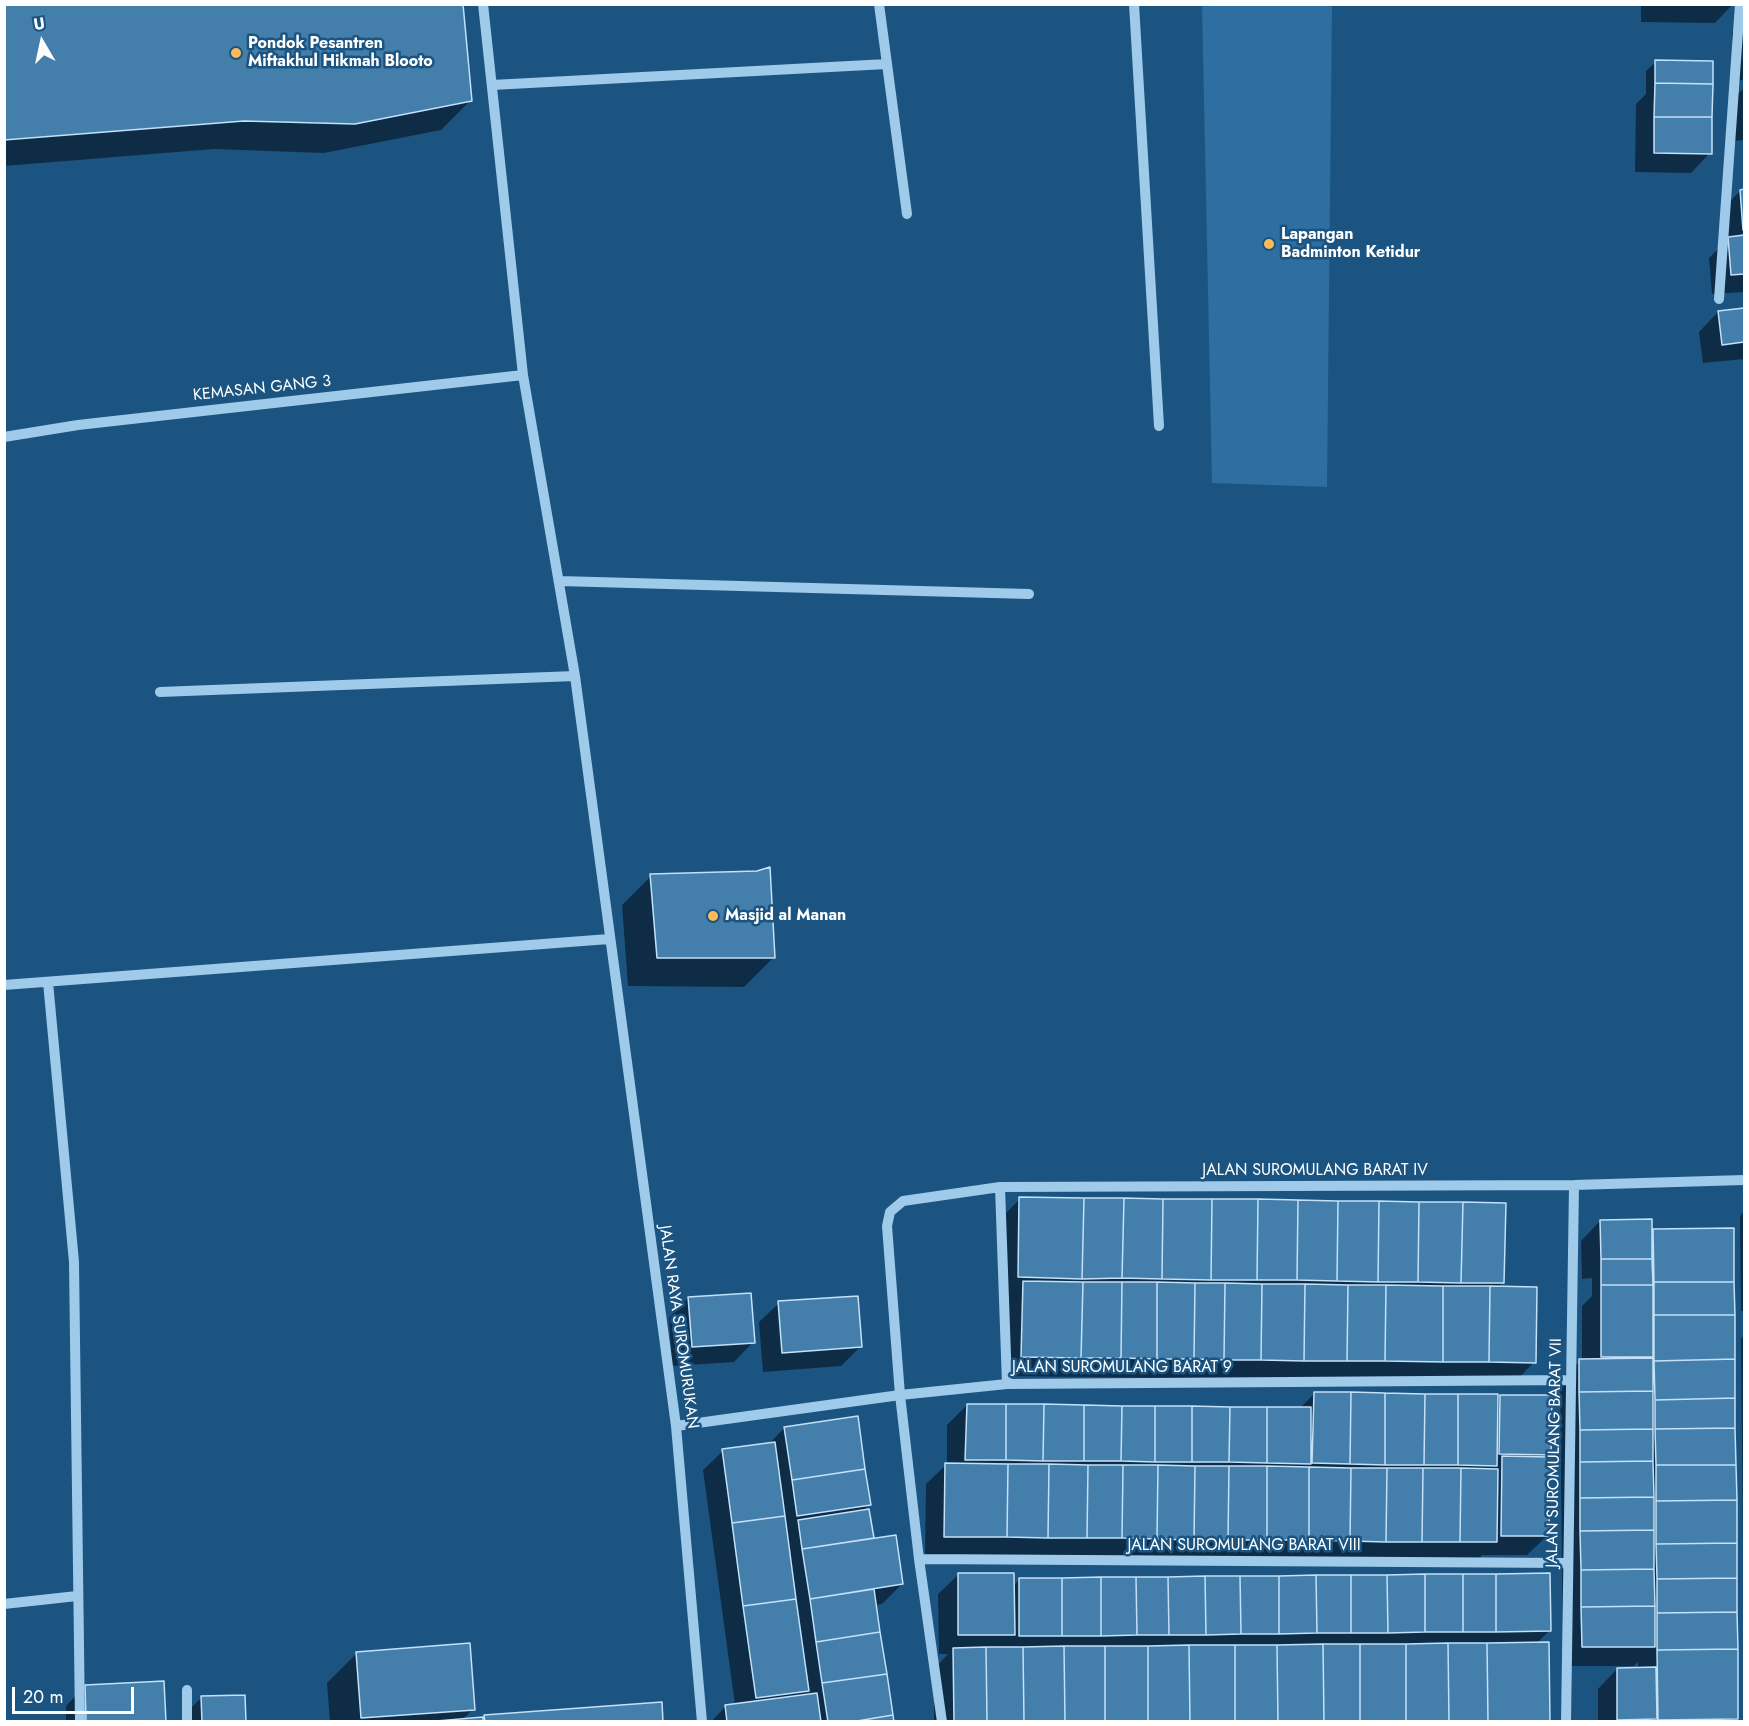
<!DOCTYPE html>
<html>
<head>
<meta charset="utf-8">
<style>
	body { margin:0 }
	#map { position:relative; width:1749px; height:1726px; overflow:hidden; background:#1b5481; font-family:Jost,sans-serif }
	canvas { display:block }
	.frame { position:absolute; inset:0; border:6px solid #fff; pointer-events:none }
	.north { position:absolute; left:12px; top:12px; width:60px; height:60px; -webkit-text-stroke:4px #1b5481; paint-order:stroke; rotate:351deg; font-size:16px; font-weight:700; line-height:24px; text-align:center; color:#fff }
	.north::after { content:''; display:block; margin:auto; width:21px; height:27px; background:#fff; clip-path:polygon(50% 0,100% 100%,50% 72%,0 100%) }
	.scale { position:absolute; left:12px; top:1687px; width:122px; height:27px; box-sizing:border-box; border:3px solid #fff; border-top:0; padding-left:8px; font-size:18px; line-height:21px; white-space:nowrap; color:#fff; -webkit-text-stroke:4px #1b5481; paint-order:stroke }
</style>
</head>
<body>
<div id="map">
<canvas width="1749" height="1726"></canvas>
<div class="frame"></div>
<div class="north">U</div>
<div class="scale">20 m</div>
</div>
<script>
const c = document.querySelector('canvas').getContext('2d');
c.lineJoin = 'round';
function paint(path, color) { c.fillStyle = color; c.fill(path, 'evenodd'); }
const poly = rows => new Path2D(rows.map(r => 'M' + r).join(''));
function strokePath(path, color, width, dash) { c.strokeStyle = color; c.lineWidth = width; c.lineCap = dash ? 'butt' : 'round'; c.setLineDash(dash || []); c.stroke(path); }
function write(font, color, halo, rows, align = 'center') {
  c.font = font + ' Jost,sans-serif'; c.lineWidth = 5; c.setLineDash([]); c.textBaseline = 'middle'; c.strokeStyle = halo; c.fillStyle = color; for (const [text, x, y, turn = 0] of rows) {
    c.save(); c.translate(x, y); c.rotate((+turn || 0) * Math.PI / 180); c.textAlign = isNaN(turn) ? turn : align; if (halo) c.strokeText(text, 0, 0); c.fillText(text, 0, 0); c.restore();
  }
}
const green = poly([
	[1202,5,1332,5,1327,487,1212,483]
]);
const shadow = poly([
	[4,4,470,101,441,130,324,153,214,149,4,166],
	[1641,4,1733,4,1715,23,1641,22],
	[1744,19,1744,80,1734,81,1732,32],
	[1656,62,1710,153,1691,173,1635,172,1636,104,1646,94,1646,71],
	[1744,88,1744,140,1734,141,1732,100],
	[1740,191,1744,191,1744,292,1712,294,1709,258,1723,244,1721,211],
	[1744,309,1744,359,1703,363,1699,332,1718,312],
	[651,876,774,957,744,987,628,986,622,905],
	[1020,1199,1503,1282,1497,1288,1534,1362,1515,1382,1002,1376,1004,1302,1010,1297,999,1296,1000,1219],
	[1744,1211,1744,1311,1741,1311,1740,1216],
	[1600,1221,1650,1235,1654,1231,1737,1718,1733,1722,1598,1722,1598,1689,1617,1669,1638,1669,1638,1662,1634,1666,1563,1666,1560,1380,1582,1360,1582,1306,1592,1296,1592,1278,1582,1279,1581,1241],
	[688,1298,753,1342,734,1362,672,1366,669,1318],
	[779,1303,861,1346,841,1366,763,1372,759,1322],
	[1744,1335,1744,1668,1741,1339],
	[1314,1394,1496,1400,1500,1396,1550,1454,1545,1458,1547,1536,1527,1555,1482,1555,1476,1562,925,1556,926,1484,947,1464,947,1425,967,1405,1299,1409],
	[784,1428,870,1504,862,1512,868,1511,872,1540,902,1584,882,1604,875,1605,892,1722,711,1722,725,1707,735,1705,703,1470,723,1451,768,1445],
	[958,1575,1013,1586,1020,1579,1549,1631,1536,1644,1548,1722,934,1722,934,1669,948,1654,939,1654,938,1594],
	[356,1654,473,1709,462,1720,483,1719,485,1716,662,1722,330,1722,327,1683],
	[85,1686,165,1722,66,1722,66,1706],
	[201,1698,244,1722,192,1722,192,1707]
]);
const building = poly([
	[4,4,463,4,472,101,355,124,244,121,4,140,4,4],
	[1655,60,1713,61,1713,84,1655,83,1655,60],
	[1655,83,1713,84,1712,117,1654,117,1655,83],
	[1654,117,1712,117,1712,154,1654,153,1654,117],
	[1744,189,1744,230,1743,230,1740,190,1744,189],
	[1744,235,1744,274,1731,275,1728,237,1744,235],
	[1744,308,1744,342,1722,345,1718,311,1744,308],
	[770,867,775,958,657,958,650,874,757,871,770,867],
	[1019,1197,1084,1198,1082,1279,1018,1277,1019,1197],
	[1084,1198,1124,1198,1122,1278,1082,1279,1084,1198],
	[1124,1198,1163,1199,1162,1279,1122,1278,1124,1198],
	[1163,1199,1212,1199,1211,1280,1162,1279,1163,1199],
	[1212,1199,1258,1199,1257,1280,1211,1280,1212,1199],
	[1258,1199,1298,1200,1297,1280,1257,1280,1258,1199],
	[1298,1200,1338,1201,1337,1281,1297,1280,1298,1200],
	[1338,1201,1379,1201,1378,1282,1337,1281,1338,1201],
	[1379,1201,1419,1202,1418,1282,1378,1282,1379,1201],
	[1419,1202,1463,1202,1461,1283,1418,1282,1419,1202],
	[1463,1202,1506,1203,1504,1283,1461,1283,1463,1202],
	[1652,1219,1652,1259,1601,1259,1600,1220,1652,1219],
	[1734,1228,1734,1282,1654,1282,1653,1229,1734,1228],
	[1601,1259,1652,1259,1653,1285,1601,1285,1601,1259],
	[1023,1281,1083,1282,1081,1358,1021,1357,1023,1281],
	[1083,1282,1122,1282,1121,1358,1081,1358,1083,1282],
	[1122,1282,1157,1282,1157,1359,1121,1358,1122,1282],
	[1157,1282,1195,1283,1194,1359,1157,1359,1157,1282],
	[1654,1282,1734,1282,1735,1315,1654,1315,1654,1282],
	[1195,1283,1225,1283,1224,1360,1194,1359,1195,1283],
	[1225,1283,1262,1284,1261,1360,1224,1360,1225,1283],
	[1262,1284,1305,1284,1304,1361,1261,1360,1262,1284],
	[1305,1284,1348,1285,1347,1361,1304,1361,1305,1284],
	[1348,1285,1386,1285,1385,1361,1347,1361,1348,1285],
	[1386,1285,1443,1286,1443,1362,1385,1361,1386,1285],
	[1601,1285,1653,1285,1653,1357,1601,1357,1601,1285],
	[1443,1286,1490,1286,1489,1362,1443,1362,1443,1286],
	[1490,1286,1537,1287,1536,1363,1489,1362,1490,1286],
	[751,1293,755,1343,692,1347,688,1297,751,1293],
	[858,1296,862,1347,782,1353,778,1301,858,1296],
	[1654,1315,1735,1315,1735,1359,1654,1361,1654,1315],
	[1653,1358,1653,1391,1579,1392,1579,1359,1653,1358],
	[1735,1359,1735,1398,1655,1400,1654,1361,1735,1359],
	[1653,1391,1653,1429,1580,1430,1579,1392,1653,1391],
	[1314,1392,1351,1392,1350,1464,1312,1463,1314,1392],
	[1351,1392,1385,1393,1385,1465,1350,1464,1351,1392],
	[1385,1393,1425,1394,1424,1465,1385,1465,1385,1393],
	[1425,1394,1458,1394,1458,1465,1424,1465,1425,1394],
	[1458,1394,1498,1394,1497,1466,1458,1465,1458,1394],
	[1500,1395,1552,1395,1551,1455,1499,1454,1500,1395],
	[1735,1398,1735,1428,1655,1429,1655,1400,1735,1398],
	[967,1404,1006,1404,1006,1460,965,1460,967,1404],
	[1006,1404,1044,1404,1043,1461,1006,1460,1006,1404],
	[1044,1404,1084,1405,1084,1461,1043,1461,1044,1404],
	[1084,1405,1122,1406,1121,1461,1084,1461,1084,1405],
	[1122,1406,1155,1406,1155,1462,1121,1461,1122,1406],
	[1155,1406,1192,1406,1192,1462,1155,1462,1155,1406],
	[1192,1406,1230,1407,1229,1462,1192,1462,1192,1406],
	[1230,1407,1267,1407,1267,1463,1229,1462,1230,1407],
	[1267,1407,1311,1407,1311,1464,1267,1463,1267,1407],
	[858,1416,865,1469,792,1480,784,1427,858,1416],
	[1735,1428,1736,1465,1656,1465,1655,1429,1735,1428],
	[1653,1429,1653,1461,1580,1462,1580,1430,1653,1429],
	[775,1442,785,1516,732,1523,722,1449,775,1442],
	[1502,1456,1550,1457,1549,1536,1501,1536,1502,1456],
	[1653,1461,1654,1497,1580,1498,1580,1462,1653,1461],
	[945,1463,1008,1464,1007,1537,944,1537,945,1463],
	[1008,1464,1049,1464,1048,1538,1007,1537,1008,1464],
	[1049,1464,1088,1465,1087,1538,1048,1538,1049,1464],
	[1088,1465,1123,1465,1122,1538,1087,1538,1088,1465],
	[1123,1465,1158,1465,1157,1539,1122,1538,1123,1465],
	[1158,1465,1195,1466,1194,1540,1157,1539,1158,1465],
	[1656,1465,1736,1465,1737,1500,1656,1501,1656,1465],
	[1195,1466,1229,1466,1228,1540,1194,1540,1195,1466],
	[1229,1466,1267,1466,1267,1540,1228,1540,1229,1466],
	[1267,1466,1309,1467,1309,1540,1267,1540,1267,1466],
	[1309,1467,1351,1468,1350,1541,1309,1540,1309,1467],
	[1351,1468,1387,1468,1386,1542,1350,1541,1351,1468],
	[1387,1468,1423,1468,1422,1542,1386,1542,1387,1468],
	[1423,1468,1461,1468,1460,1542,1422,1542,1423,1468],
	[1461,1468,1498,1469,1497,1542,1460,1542,1461,1468],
	[865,1469,871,1505,797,1516,792,1480,865,1469],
	[1654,1497,1654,1530,1580,1531,1580,1498,1654,1497],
	[1737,1500,1737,1543,1656,1544,1656,1501,1737,1500],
	[869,1509,874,1538,802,1549,798,1520,869,1509],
	[785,1516,796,1599,743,1606,732,1523,785,1516],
	[1654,1530,1654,1569,1581,1570,1580,1531,1654,1530],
	[896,1535,903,1584,810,1599,802,1549,896,1535],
	[1737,1543,1737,1578,1657,1579,1656,1544,1737,1543],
	[1654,1569,1655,1606,1581,1607,1581,1570,1654,1569],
	[958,1573,1014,1573,1015,1635,958,1635,958,1573],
	[1550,1573,1551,1631,1496,1632,1496,1574,1550,1573],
	[1425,1574,1463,1574,1463,1632,1425,1632,1425,1574],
	[1425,1574,1425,1632,1388,1633,1387,1575,1425,1574],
	[1463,1574,1496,1574,1496,1632,1463,1632,1463,1574],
	[1316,1575,1351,1575,1351,1633,1317,1633,1316,1575],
	[1316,1575,1317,1633,1279,1634,1279,1576,1316,1575],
	[1351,1575,1387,1575,1388,1633,1351,1633,1351,1575],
	[1205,1576,1240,1576,1241,1634,1206,1635,1205,1576],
	[1205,1576,1206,1635,1169,1635,1168,1577,1205,1576],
	[1240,1576,1279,1576,1279,1634,1241,1634,1240,1576],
	[1101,1577,1136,1577,1137,1635,1101,1636,1101,1577],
	[1101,1577,1101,1636,1062,1636,1062,1578,1101,1577],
	[1136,1577,1168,1577,1169,1635,1137,1635,1136,1577],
	[1019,1578,1062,1578,1062,1636,1019,1636,1019,1578],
	[1737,1578,1737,1612,1657,1613,1657,1579,1737,1578],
	[874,1589,880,1632,816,1642,810,1599,874,1589],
	[796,1599,809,1691,756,1698,743,1606,796,1599],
	[1655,1606,1655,1647,1582,1647,1581,1607,1655,1606],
	[1737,1612,1738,1649,1657,1650,1657,1613,1737,1612],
	[880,1632,887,1674,822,1683,816,1642,880,1632],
	[1549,1642,1550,1722,1488,1722,1487,1643,1549,1642],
	[470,1643,475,1710,361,1718,356,1652,470,1643],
	[1448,1643,1487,1643,1488,1722,1449,1722,1448,1643],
	[1448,1643,1449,1722,1406,1722,1406,1644,1448,1643],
	[1323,1644,1360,1644,1360,1722,1324,1722,1323,1644],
	[1323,1644,1324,1722,1278,1722,1277,1645,1323,1644],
	[1360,1644,1406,1644,1406,1722,1360,1722,1360,1644],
	[1189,1645,1235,1645,1235,1722,1190,1722,1189,1645],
	[1189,1645,1190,1722,1148,1722,1148,1646,1189,1645],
	[1235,1645,1277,1645,1278,1722,1235,1722,1235,1645],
	[1064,1646,1105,1646,1105,1722,1065,1722,1064,1646],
	[1064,1646,1065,1722,1024,1722,1023,1647,1064,1646],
	[1105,1646,1148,1646,1148,1722,1105,1722,1105,1646],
	[986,1647,1023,1647,1024,1722,987,1722,986,1647],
	[986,1647,987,1722,954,1722,953,1648,986,1647],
	[1738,1649,1738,1719,1658,1720,1657,1650,1738,1649],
	[1656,1667,1657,1719,1617,1720,1617,1668,1656,1667],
	[887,1674,893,1715,851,1722,828,1722,822,1683,887,1674],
	[164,1681,166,1722,86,1722,85,1685,164,1681],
	[817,1693,821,1722,727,1722,725,1705,817,1693],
	[245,1695,246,1722,202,1722,201,1696,245,1695],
	[662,1702,663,1722,485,1722,484,1715,662,1702],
	[893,1715,894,1722,851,1722,893,1715],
	[483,1717,483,1722,425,1722,483,1717]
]);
const minor = poly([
	[483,4,523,375,575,676,676,1426,702,1722],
	[879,4,907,214],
	[1134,4,1159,426],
	[492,85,887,64],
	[1719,299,1740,4],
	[4,437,78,425,523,375],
	[559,581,1029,594],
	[160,692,575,676],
	[48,982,74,1262,80,1722],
	[4,985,609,939],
	[1000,1187,1007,1384],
	[676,1426,900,1395,1007,1384,1571,1380],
	[919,1559,1568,1563],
	[4,1604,77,1596],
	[187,1722,187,1690],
	[942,1722,919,1559,900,1395,887,1226,890,1212,903,1201,1000,1187,1574,1185,1744,1180],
	[1566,1722,1574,1185]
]);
const markers = [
	[236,53,6,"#fcba5b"],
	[1269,244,6,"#fcba5b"],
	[713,916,6,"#fcba5b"]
];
const poiNames = [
	["Pondok Pesantren",248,44],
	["Miftakhul Hikmah Blooto",248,62],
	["Lapangan",1281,235],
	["Badminton Ketidur",1281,253],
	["Masjid al Manan",725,916]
];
const streetNames = [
	["KEMASAN GANG 3",262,389,-6],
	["JALAN SUROMULANG BARAT IV",1315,1171],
	["JALAN RAYA SUROMURUKAN",678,1327,82],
	["JALAN SUROMULANG BARAT 9",1122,1368],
	["JALAN SUROMULANG BARAT VII",1555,1453,-89],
	["JALAN SUROMULANG BARAT VIII",1244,1546]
];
paint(green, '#2e6ea0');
paint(shadow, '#0007');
paint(building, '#447eab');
strokePath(building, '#c3e1f8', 1.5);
strokePath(minor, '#9fcaea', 10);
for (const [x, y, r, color] of markers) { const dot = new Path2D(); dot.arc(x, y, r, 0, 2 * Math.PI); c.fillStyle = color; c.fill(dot); strokePath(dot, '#1b5481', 2); }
write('bold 16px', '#fff', '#1b5481', poiNames, 'left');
write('16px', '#fff', '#1b5481', streetNames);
</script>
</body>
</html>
